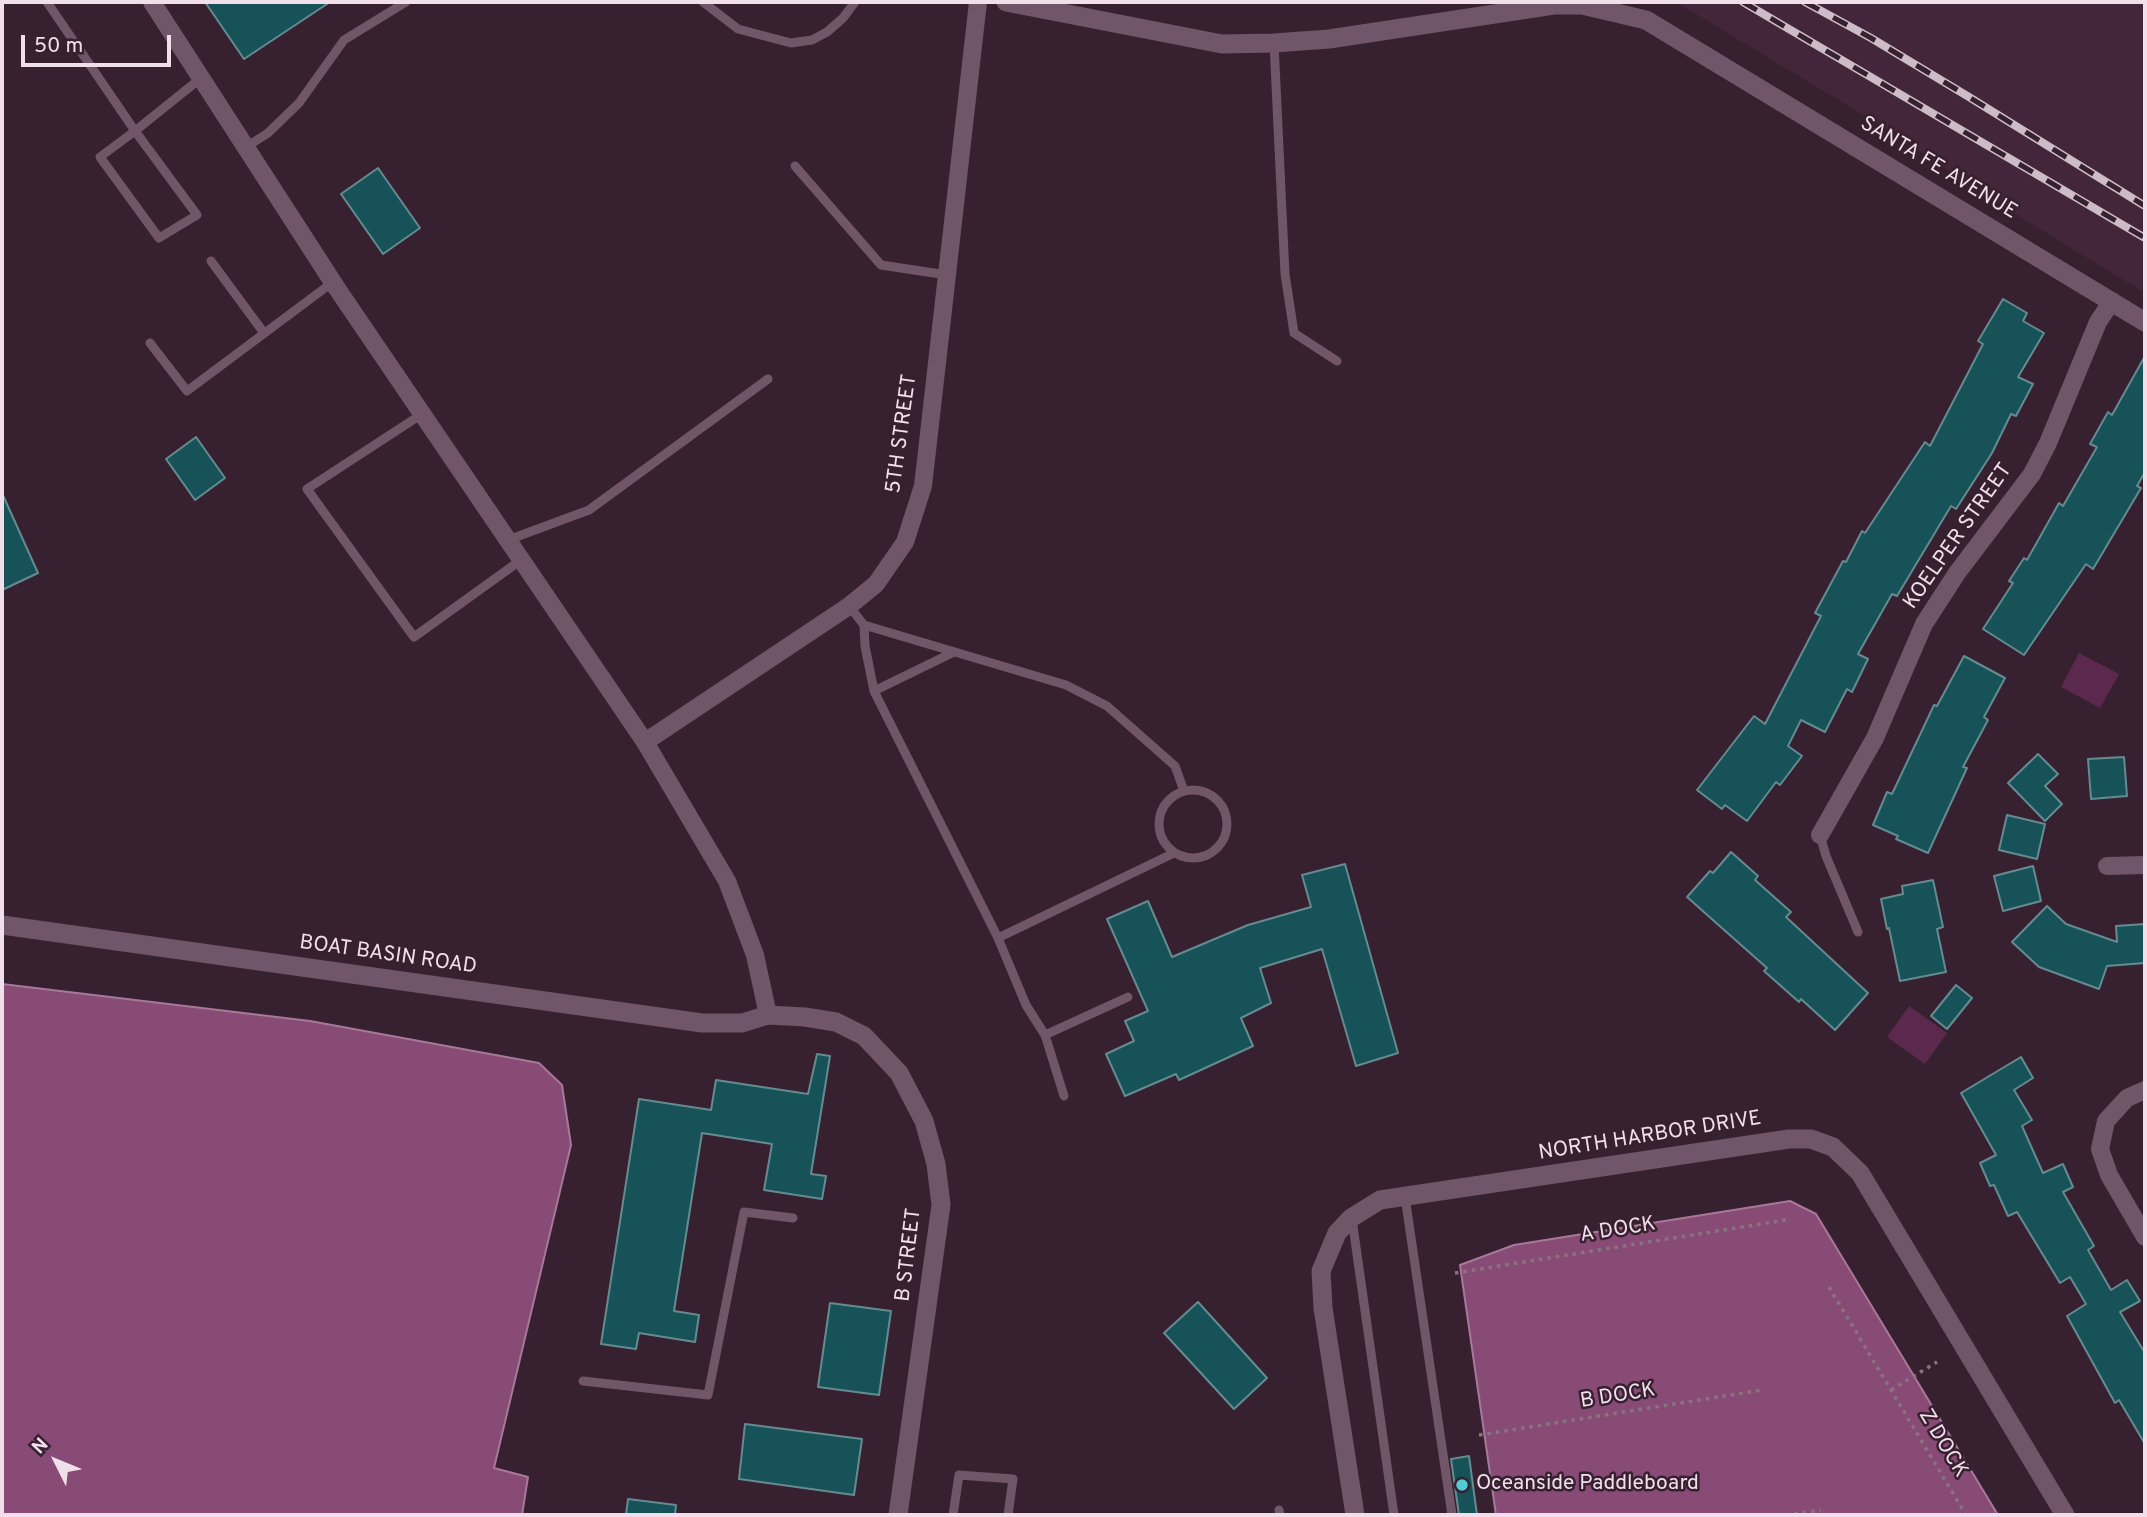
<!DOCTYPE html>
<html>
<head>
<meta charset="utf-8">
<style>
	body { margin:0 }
	#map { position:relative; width:2147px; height:1517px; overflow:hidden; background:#372030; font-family:Overpass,sans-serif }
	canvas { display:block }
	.frame { position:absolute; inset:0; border:4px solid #f1e0eb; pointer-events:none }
	.north { position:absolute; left:21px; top:1426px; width:70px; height:70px; -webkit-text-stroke:5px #372030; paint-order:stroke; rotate:313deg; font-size:19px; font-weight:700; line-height:28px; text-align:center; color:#f1e0eb }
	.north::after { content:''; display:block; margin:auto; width:24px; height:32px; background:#f1e0eb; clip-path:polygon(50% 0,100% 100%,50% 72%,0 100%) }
	.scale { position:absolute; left:21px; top:35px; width:150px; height:32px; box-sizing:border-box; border:4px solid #f1e0eb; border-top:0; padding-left:9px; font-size:21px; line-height:24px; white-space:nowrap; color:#f1e0eb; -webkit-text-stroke:5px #372030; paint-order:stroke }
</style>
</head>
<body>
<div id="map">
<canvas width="2147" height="1517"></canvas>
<div class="frame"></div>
<div class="north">N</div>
<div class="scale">50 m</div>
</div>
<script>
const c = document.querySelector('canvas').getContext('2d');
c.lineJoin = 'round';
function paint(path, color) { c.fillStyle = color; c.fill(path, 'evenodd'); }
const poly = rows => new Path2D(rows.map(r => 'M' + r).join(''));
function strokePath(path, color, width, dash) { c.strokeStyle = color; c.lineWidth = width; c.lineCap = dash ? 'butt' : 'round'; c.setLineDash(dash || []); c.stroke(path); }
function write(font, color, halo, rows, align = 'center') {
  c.font = font + ' Overpass,sans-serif'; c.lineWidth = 5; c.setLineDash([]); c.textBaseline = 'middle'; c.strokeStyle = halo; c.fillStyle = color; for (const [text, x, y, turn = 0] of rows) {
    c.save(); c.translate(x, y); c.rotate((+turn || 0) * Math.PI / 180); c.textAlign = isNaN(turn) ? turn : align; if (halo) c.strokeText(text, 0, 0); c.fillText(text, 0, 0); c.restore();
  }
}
const built = poly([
	[1676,2,2145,2,2145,293,2010,211,1872,120]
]);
const green = poly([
	[2079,653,2119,674,2100,708,2061,687],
	[1909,1006,1947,1033,1925,1064,1887,1037]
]);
const water = poly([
	[2,984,310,1021,539,1063,562,1085,571,1145,494,1468,528,1477,522,1515,2,1515,2,984],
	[1790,1201,1816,1214,1998,1515,1496,1515,1460,1265,1514,1245,1790,1201]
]);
const building = poly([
	[205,2,330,2,244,59,205,2],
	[378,168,420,228,383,254,341,194,378,168],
	[2003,299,2027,313,2023,321,2044,333,2018,377,2033,384,2016,416,2011,414,1992,453,1956,509,1951,506,1897,596,1892,594,1858,654,1868,659,1852,692,1847,689,1825,732,1801,720,1788,746,1802,756,1780,785,1776,782,1747,821,1725,805,1722,809,1697,790,1754,716,1765,724,1821,616,1815,613,1843,561,1846,562,1862,531,1865,533,1925,442,1930,446,1983,344,1978,341,2003,299],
	[2145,356,2145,472,2137,486,2141,488,2093,569,2086,564,2024,655,1983,629,2013,583,2009,581,2024,558,2027,560,2059,503,2063,506,2097,447,2090,444,2108,412,2112,415,2145,356],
	[196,437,225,478,195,500,166,459,196,437],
	[2,493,38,573,2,590,2,493],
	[1964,656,2005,678,1984,717,1988,720,1963,767,1967,768,1928,853,1896,839,1898,836,1873,825,1887,792,1892,794,1934,705,1937,706,1964,656],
	[2038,754,2058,774,2045,786,2062,804,2045,821,2008,783,2038,754],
	[2124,757,2127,796,2091,799,2088,759,2124,757],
	[2007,815,2045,824,2037,859,1999,850,2007,815],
	[1731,852,1758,876,1755,880,1791,912,1786,917,1868,993,1835,1030,1801,999,1799,1002,1764,971,1767,968,1687,897,1710,871,1713,873,1731,852],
	[1345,864,1398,1053,1356,1066,1322,949,1260,968,1271,1003,1241,1018,1253,1046,1179,1080,1176,1074,1125,1096,1106,1054,1134,1041,1125,1021,1148,1011,1107,919,1148,901,1172,957,1248,925,1311,907,1302,875,1345,864],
	[2033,866,2041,901,2003,911,1994,876,2033,866],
	[1933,880,1943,927,1937,929,1946,972,1900,981,1889,928,1887,929,1881,899,1903,894,1902,886,1933,880],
	[2047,906,2066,924,2117,942,2116,926,2145,924,2145,963,2107,966,2099,989,2039,967,2012,942,2047,906],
	[1956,985,1972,998,1947,1029,1931,1016,1956,985],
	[817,1054,830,1056,811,1174,826,1176,822,1199,764,1190,772,1144,702,1133,674,1311,699,1315,695,1342,639,1333,636,1349,601,1344,639,1099,711,1110,716,1080,808,1094,817,1054],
	[2021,1057,2033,1078,2014,1090,2032,1120,2022,1126,2043,1173,2063,1164,2073,1187,2063,1192,2094,1246,2088,1250,2111,1290,2127,1280,2140,1301,2120,1312,2145,1353,2145,1444,2119,1400,2115,1403,2067,1316,2086,1304,2070,1277,2060,1283,2017,1212,2008,1216,1994,1185,1990,1186,1980,1163,1996,1155,1961,1093,2021,1057],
	[1198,1302,1267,1378,1234,1409,1164,1333,1198,1302],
	[830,1303,891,1311,879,1395,818,1387,830,1303],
	[745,1424,862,1439,854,1495,739,1479,745,1424],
	[1469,1456,1477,1515,1459,1515,1451,1459,1469,1456],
	[628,1499,676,1505,675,1515,626,1515,628,1499]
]);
const path = poly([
	[1455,1273,1786,1220],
	[1829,1287,1966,1515],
	[1891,1390,1937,1362],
	[1479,1435,1762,1390],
	[1786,1515,1821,1510]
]);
const service = poly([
	[47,2,135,131,100,157,159,238,197,215,135,131,201,78],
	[703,2,738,29,791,43,812,40,827,32,843,18,855,2],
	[1274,43,1285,274,1294,333,1337,361],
	[246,147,268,133,299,103,344,40,406,2],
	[795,166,881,265,947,275],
	[211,261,264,333],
	[150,343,187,391,333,282],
	[422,414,307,489,414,637,521,560],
	[508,540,589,510,768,379],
	[849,606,864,625,865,646,874,691,998,938,1026,1005,1045,1035,1064,1096],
	[864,625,1066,685,1107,706,1175,766,1184,791],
	[874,691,954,652],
	'1159 824a34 34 0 1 1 68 0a34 34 0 1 1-68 0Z',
	[1820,835,1826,856,1858,932],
	[998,938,1174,853],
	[1045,1035,1128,997],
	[1405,1197,1452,1515],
	[1352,1219,1394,1515],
	[583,1381,708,1395,744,1212,793,1218],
	[1279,1510,1280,1515],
	[953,1515,959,1475,1013,1479,1008,1515]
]);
const minor = poly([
	[152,2,336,287,645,742,727,881,755,955,768,1015],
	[645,742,849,606,876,584,905,542,923,486,978,2],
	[1820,835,1875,738,1924,624,1957,573,2032,474,2048,443,2098,322,2112,301],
	[2107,866,2145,865],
	[2145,1090,2127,1098,2106,1121,2100,1149,2109,1175,2145,1237]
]);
const tertiary = poly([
	[1006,2,1222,44,1274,43,1329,39,1554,5,1582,5,1646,20,2145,322],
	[2,925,702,1023,742,1023,768,1015,805,1017,836,1022,864,1036,899,1073,924,1121,936,1164,941,1205,898,1515],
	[1355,1515,1323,1308,1321,1271,1337,1233,1351,1218,1380,1200,1789,1139,1811,1139,1833,1147,1860,1173,2065,1515]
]);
const rail = poly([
	[1743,2,2145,238],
	[1805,2,1871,38,1969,97,2145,206]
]);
const markers = [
	[1462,1485,7,"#52cbd7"]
];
const streetNames = [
	["SANTA FE AVENUE",1938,169,31],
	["5TH STREET",903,434,-82],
	["KOELPER STREET",1959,537,-55],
	["BOAT BASIN ROAD",388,956,8],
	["NORTH HARBOR DRIVE",1650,1137,-9],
	["A DOCK",1618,1231,-9],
	["B STREET",910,1255,-83],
	["B DOCK",1618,1397,-9],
	["Z DOCK",1942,1444,59]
];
const poiNames = [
	["Oceanside Paddleboard",1476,1485]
];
paint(built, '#44263b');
paint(green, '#5b294d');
paint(water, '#884b76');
strokePath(water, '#a87899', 2);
paint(building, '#165258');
strokePath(building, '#648c90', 2);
strokePath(path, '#887481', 3.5, [3.5, 5]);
strokePath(service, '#715568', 9);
strokePath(minor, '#715568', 18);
strokePath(tertiary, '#715568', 19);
strokePath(rail, '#cdbbc7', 8);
strokePath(rail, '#372030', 5, [16]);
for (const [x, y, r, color] of markers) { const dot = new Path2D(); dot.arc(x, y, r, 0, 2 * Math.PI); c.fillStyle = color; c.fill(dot); strokePath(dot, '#372030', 2.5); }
write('21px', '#f1e0eb', '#372030', streetNames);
write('21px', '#f1e0eb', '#372030', poiNames, 'left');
</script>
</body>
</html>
